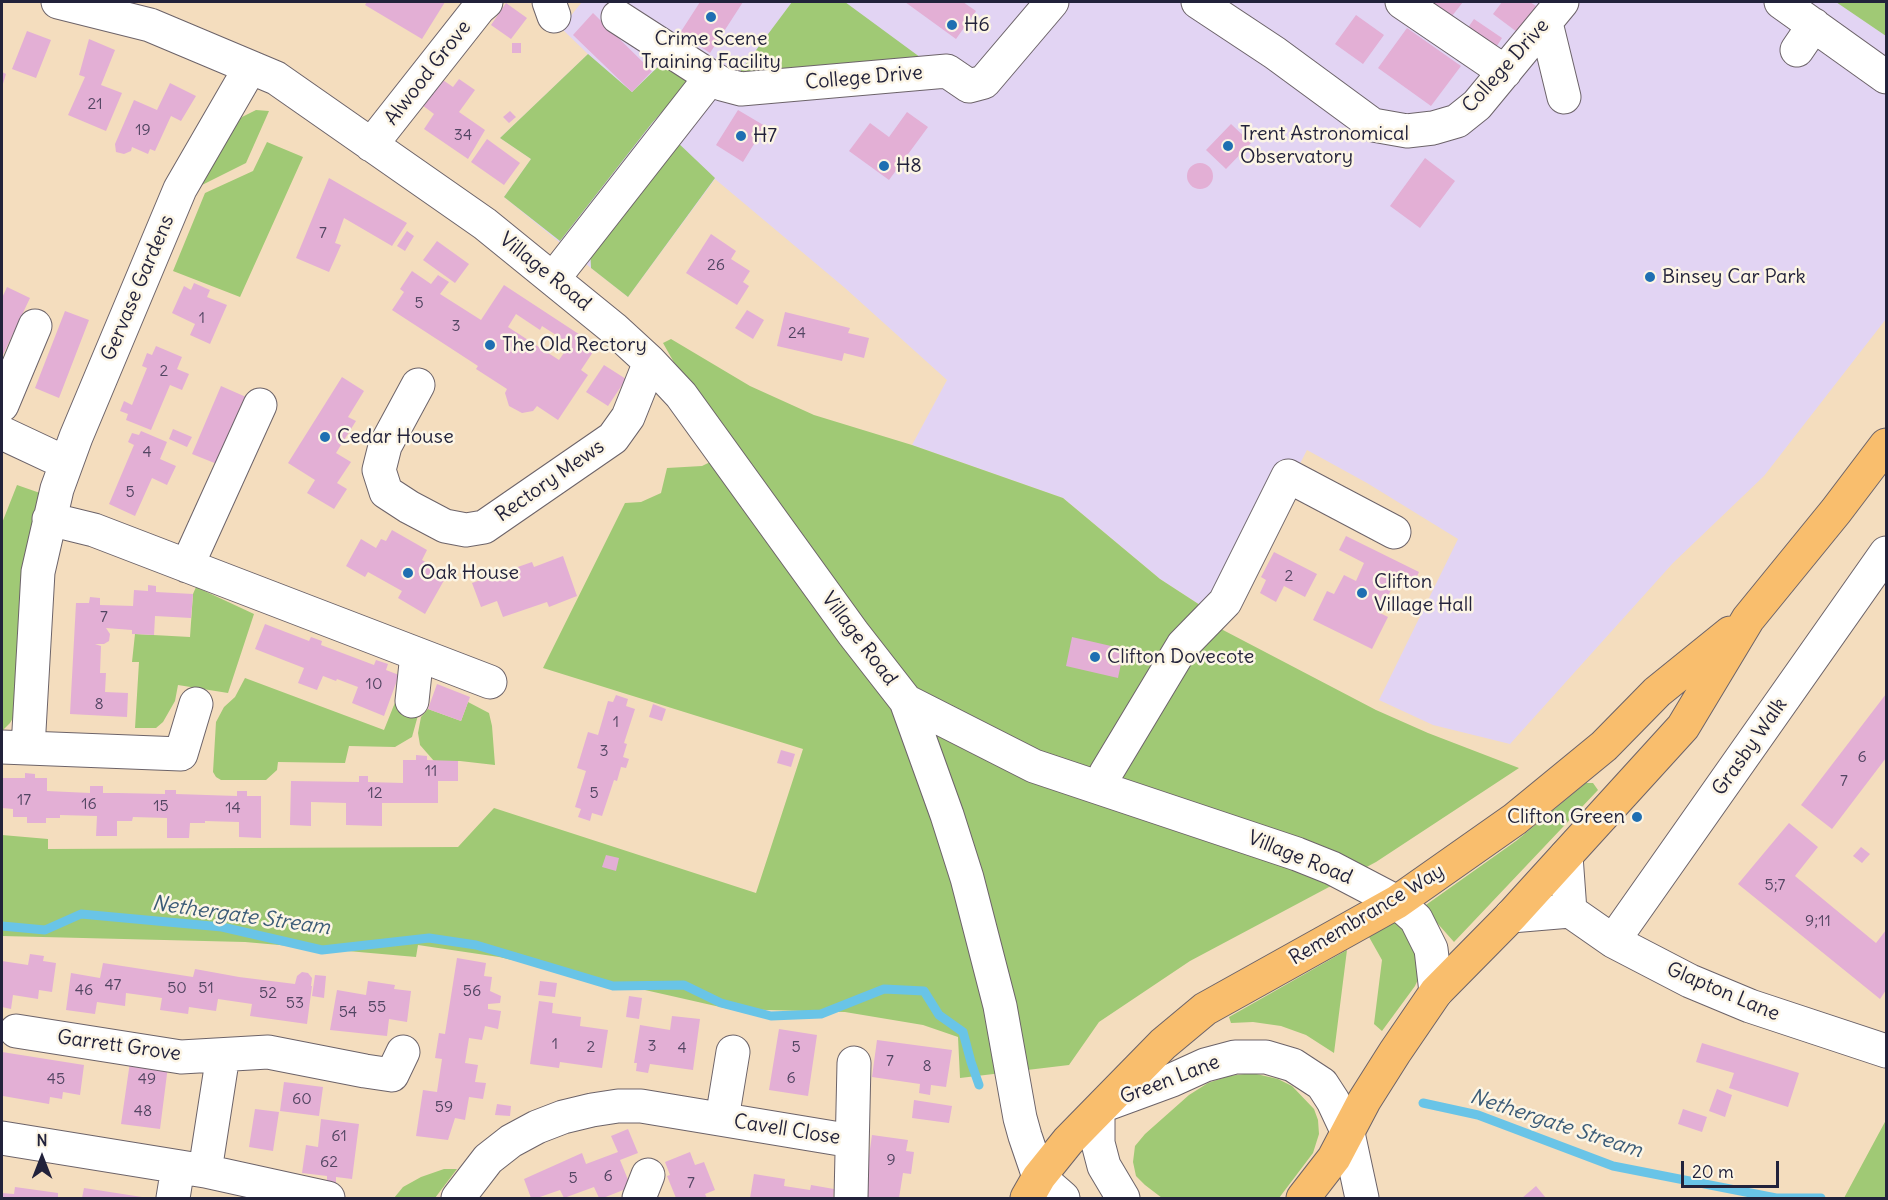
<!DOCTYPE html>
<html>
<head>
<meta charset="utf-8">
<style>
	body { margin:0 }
	#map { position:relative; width:1888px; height:1200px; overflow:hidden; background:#f4ddbe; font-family:Delius,sans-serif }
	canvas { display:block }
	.frame { position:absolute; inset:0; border:3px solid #22223b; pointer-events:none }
	.north { position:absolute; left:12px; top:1128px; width:60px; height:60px; -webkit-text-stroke:4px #fcf5e5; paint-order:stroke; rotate:0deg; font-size:16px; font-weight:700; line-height:24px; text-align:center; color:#22223b }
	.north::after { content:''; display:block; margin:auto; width:21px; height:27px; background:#22223b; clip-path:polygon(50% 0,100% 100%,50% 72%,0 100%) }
	.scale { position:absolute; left:1681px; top:1161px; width:98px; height:27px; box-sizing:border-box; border:3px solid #22223b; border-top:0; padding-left:8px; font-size:18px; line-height:21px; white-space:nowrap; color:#22223b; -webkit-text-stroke:4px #fcf5e5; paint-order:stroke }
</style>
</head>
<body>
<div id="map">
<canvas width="1888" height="1200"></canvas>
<div class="frame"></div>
<div class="north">N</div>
<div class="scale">20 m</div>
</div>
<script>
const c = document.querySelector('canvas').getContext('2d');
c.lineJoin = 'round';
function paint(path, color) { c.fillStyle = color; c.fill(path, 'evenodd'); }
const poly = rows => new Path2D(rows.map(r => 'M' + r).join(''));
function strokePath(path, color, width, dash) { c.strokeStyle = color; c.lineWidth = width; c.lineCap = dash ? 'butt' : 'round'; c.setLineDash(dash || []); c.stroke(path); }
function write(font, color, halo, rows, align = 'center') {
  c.font = font + ' Delius,sans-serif'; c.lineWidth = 5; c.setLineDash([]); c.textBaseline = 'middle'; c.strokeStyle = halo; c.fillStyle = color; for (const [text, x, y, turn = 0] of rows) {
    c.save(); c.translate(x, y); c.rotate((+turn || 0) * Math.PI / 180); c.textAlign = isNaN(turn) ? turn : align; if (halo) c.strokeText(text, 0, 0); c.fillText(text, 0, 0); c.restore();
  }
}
const built = poly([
	[582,2,1886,2,1886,319,1764,476,1673,563,1510,744,1433,725,1379,700,1458,539,1367,483,1307,450,1223,614,1200,605,1160,579,1063,498,912,445,947,380,845,288,715,179,628,297,591,268,504,197,531,159,500,138,588,54,561,28]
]);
const green = poly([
	[792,2,845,2,928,63,736,77],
	[1836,2,1886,2,1886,36],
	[588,54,632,92,667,58,695,75,652,123,560,241,504,197,531,159,500,138],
	[256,110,269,111,246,163,198,187,236,124,242,117],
	[675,140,715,178,628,297,591,268,590,247],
	[267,142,303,157,240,297,173,271,205,193,253,171],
	[671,339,750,386,814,415,912,445,1063,498,1160,579,1200,605,1223,630,1376,710,1428,733,1519,768,1376,862,1190,961,1099,1022,1069,1065,960,1078,958,1037,923,1025,845,1012,729,1009,499,957,418,945,416,957,245,942,2,936,2,835,48,839,48,849,458,847,494,808,756,893,803,749,543,668,625,503,641,502,661,493,667,468,702,466,739,448,676,366,663,343],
	[17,485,40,493,16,713,10,723,2,731,2,523],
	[196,587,254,614,228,693,178,685,175,701,163,722,156,728,135,728,139,662,132,662,135,634,190,637,193,594],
	[245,678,384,730,396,700,420,708,412,737,395,747,349,746,345,763,278,762,277,770,266,780,221,780,216,777,213,772,216,722,224,707,235,697],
	[468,702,489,713,492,726,495,765,460,761,434,761,420,745,418,733,421,717,428,709,461,721],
	[1586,783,1593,783,1598,790,1454,942,1423,907,1516,841],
	[1397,921,1408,930,1421,973,1415,986,1382,1031,1374,1024,1382,960,1369,937],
	[1347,950,1334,1053,1306,1035,1281,1026,1253,1022,1231,1023,1229,1017],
	[1252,1073,1278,1079,1292,1086,1314,1109,1318,1120,1319,1134,1313,1153,1279,1198,1162,1198,1145,1185,1136,1176,1133,1162,1135,1146,1145,1134,1189,1095,1208,1083,1229,1076],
	[1886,1120,1886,1198,1844,1198],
	[444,1169,457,1169,435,1198,394,1198,403,1187,421,1177]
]);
const stream = poly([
	[2,926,45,930,81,914,222,927,322,950,429,938,476,945,613,986,684,985,721,1003,771,1016,821,1014,884,989,924,991,939,1015,963,1032,971,1062,979,1085],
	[1423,1103,1478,1115,1613,1166,1776,1198,1821,1198]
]);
const building = poly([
	[367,2,445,2,422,39,365,5],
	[700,2,743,2,710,53,680,33],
	[905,2,963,2,976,11,956,39],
	[1432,2,1463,2,1452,16],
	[1502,2,1530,2,1536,6,1517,32,1493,14],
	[506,3,527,18,511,39,491,25],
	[593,13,652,71,632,92,573,35],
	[1356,15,1384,35,1363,64,1335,44],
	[1474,19,1502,38,1493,52,1465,32],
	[1407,28,1461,66,1431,106,1378,68],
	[27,31,51,40,36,78,12,69],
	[89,39,115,50,101,85,122,93,106,131,68,115,85,77,79,75],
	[512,43,521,43,521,53,512,53],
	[2,72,6,74,2,87],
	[440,78,453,87,459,79,475,90,459,112,485,130,468,159,424,129,434,114,422,105],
	[170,83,196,96,181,121,171,116,155,151,150,149,148,154,132,147,131,151,124,154,116,152,115,144,134,100,157,110],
	[738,110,765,126,743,162,716,145],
	[510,111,516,117,509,123,503,117],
	[907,112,928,127,889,180,849,151,870,123,889,137],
	[1231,124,1251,143,1226,169,1206,150],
	[487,139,520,163,504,185,471,162],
	[1425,158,1455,181,1420,228,1390,206],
	'1187 176a13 13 0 1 1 26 0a13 13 0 1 1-26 0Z',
	[329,178,407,223,392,246,344,218,335,243,341,245,329,272,296,258],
	[407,231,414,236,405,251,397,246],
	[711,234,736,251,731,259,750,271,743,282,749,286,737,305,686,273],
	[437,241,469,264,455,283,423,260],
	[412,271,431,284,438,275,449,282,440,294,481,320,504,285,597,346,581,370,588,375,558,420,537,406,533,411,522,413,509,406,505,393,507,389,476,369,478,366,392,310,404,292,400,289],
	[516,314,540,330,542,326,570,344,559,360,508,327],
	[194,283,210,290,207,297,227,305,210,344,190,335,195,324,172,313,184,286,191,290],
	[7,287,30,298,2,357,2,298],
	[747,310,764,320,753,339,735,328],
	[65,311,89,320,59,398,35,388],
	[785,312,850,328,848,333,869,338,864,358,844,353,842,361,777,346],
	[156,346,182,357,177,369,189,374,182,390,170,385,151,430,126,420,128,414,120,411,124,401,132,405,147,368,142,366,147,353,152,355],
	[604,365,626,379,608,406,586,392],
	[342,377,364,391,348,417,356,421,336,453,351,462,337,483,347,489,334,509,307,493,315,480,288,463],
	[221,386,246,397,217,464,192,454],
	[173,429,192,437,187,447,169,439],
	[141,431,167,442,160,459,176,466,167,485,152,478,135,516,109,504,134,445,128,442,132,433,139,435],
	[392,530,427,550,422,560,447,575,425,614,398,598,402,591,368,572,365,577,346,566,361,539,376,548,381,539,386,541],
	[1346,536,1419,572,1415,581,1399,573,1380,613,1388,617,1372,649,1313,620,1327,591,1334,594,1344,575,1356,581,1364,563,1339,550],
	[1274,552,1317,574,1305,597,1284,586,1276,602,1260,593,1266,580,1261,577],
	[563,556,577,596,549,607,547,602,503,617,497,601,481,607,472,583,532,562,534,567],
	[148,585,156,586,156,592,193,594,191,618,155,616,154,635,135,634,132,634,132,630,106,628,110,634,109,641,104,644,95,644,101,646,100,673,106,673,105,692,128,693,127,717,70,714,76,603,89,603,90,597,100,598,100,605,133,606,134,590,148,591],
	[265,624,309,641,311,637,322,641,321,645,374,665,376,660,388,664,386,670,399,675,384,716,352,703,358,687,337,679,336,681,323,676,317,690,298,683,304,668,255,649],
	[1072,637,1124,649,1118,678,1066,666],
	[437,684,470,697,461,721,428,709],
	[1886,694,1886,758,1832,829,1801,805],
	[616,695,628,699,626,706,635,709,624,743,627,744,623,757,629,759,626,768,621,767,617,781,614,780,602,816,592,813,590,821,578,817,581,809,575,807,586,771,577,768,588,732,598,735,608,701,613,702],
	[653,704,666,709,662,721,649,717],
	[781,750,795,754,791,767,777,763],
	[416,755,427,756,427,760,458,761,458,781,438,781,438,803,382,803,382,826,346,825,346,803,311,802,311,826,290,825,291,781,359,782,359,776,368,776,368,782,403,783,403,760,416,760],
	[25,773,35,774,35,778,47,778,47,791,90,793,90,786,103,786,103,793,118,793,165,794,165,790,176,790,176,794,237,796,237,791,247,791,247,796,261,796,261,838,239,837,239,822,205,821,205,823,190,823,189,838,167,838,167,818,133,817,132,821,117,821,117,836,96,836,97,816,60,815,60,818,46,818,46,823,27,823,27,817,13,817,13,809,2,808,2,778,25,778],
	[1789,823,1818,847,1795,876,1876,943,1886,930,1886,990,1880,999,1738,884],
	[1861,847,1870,854,1862,863,1853,856],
	[606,855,619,858,616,871,602,867],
	[30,954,44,956,43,961,56,963,52,992,39,990,38,999,13,995,11,1009,2,1007,2,961,28,965],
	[457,958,486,963,484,976,492,977,490,991,501,996,500,1003,488,1004,488,1009,501,1011,498,1029,485,1026,482,1040,469,1038,465,1063,478,1065,475,1082,486,1083,483,1099,469,1097,465,1120,455,1118,448,1140,416,1136,423,1090,437,1092,442,1059,435,1058,439,1033,445,1034],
	[103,963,193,977,195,969,239,977,295,984,297,976,302,972,308,973,312,978,311,986,312,986,307,1024,250,1016,252,1004,218,999,216,1011,189,1007,188,1014,160,1010,162,998,126,993,125,1006,97,1002,95,1014,66,1010,71,973,100,978],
	[315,975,326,976,324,998,312,996],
	[368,981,395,985,394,989,411,991,407,1022,389,1019,387,1036,330,1030,337,990,366,995],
	[540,981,557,983,555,997,538,995],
	[629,996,642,998,639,1019,626,1017],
	[539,1001,553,1003,552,1013,581,1017,580,1026,608,1030,602,1068,560,1062,559,1068,530,1064],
	[672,1016,700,1019,693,1070,650,1064,648,1073,636,1071,637,1063,634,1063,640,1025,670,1030],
	[779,1029,817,1035,808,1096,769,1090],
	[877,1040,952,1050,946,1087,931,1085,930,1095,919,1093,920,1084,872,1077],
	[1702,1043,1799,1073,1788,1107,1729,1088,1734,1073,1696,1062],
	[2,1052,84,1065,80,1095,63,1092,62,1099,50,1097,49,1104,3,1096],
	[130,1062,168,1066,160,1129,121,1124],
	[284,1082,323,1087,319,1116,280,1111],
	[1717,1089,1732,1095,1725,1117,1709,1111],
	[914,1100,952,1106,949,1123,912,1118],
	[497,1104,511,1106,510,1116,495,1115],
	[255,1109,279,1112,273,1151,249,1147],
	[1683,1109,1707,1117,1702,1132,1678,1124],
	[321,1119,359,1124,352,1179,336,1177,336,1183,327,1182,327,1176,302,1173,306,1145,318,1147],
	[628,1129,638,1153,620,1160,631,1187,603,1198,599,1198,594,1187,564,1198,560,1190,537,1198,531,1198,524,1179,582,1153,586,1164,618,1152,611,1136],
	[872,1135,908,1140,906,1151,914,1152,911,1174,903,1173,899,1198,863,1198],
	[690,1152,695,1165,704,1162,715,1190,705,1194,707,1198,676,1198,667,1176,670,1175,665,1162],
	[754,1174,785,1179,784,1186,810,1190,811,1185,834,1189,833,1198,750,1198],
	[1536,1186,1546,1198,1522,1198],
	[15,1187,58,1193,58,1198,2,1198,2,1193,14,1194],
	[84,1188,142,1197,142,1198,82,1198]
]);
const minor = poly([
	[58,2,150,25,276,78,485,224,613,328,650,362,681,395,853,633,906,701,947,815,967,878,1000,1006,1020,1118,1025,1136,1039,1177,1063,1198],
	[549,2,554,16],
	[1198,2,1275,53,1373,125,1407,131,1433,128,1457,121,1477,105,1562,2],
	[1402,2,1505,72],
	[1781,2,1886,77],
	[618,17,711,77],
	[1546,23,1564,97],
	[1797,50,1814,25],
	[371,145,479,8,486,2],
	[553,279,711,77,722,84,741,89,947,71,969,86,984,82,1052,2],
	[418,385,385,446,379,470,386,492,409,507,445,526,466,530,484,527,613,438,628,417,650,362],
	[2,405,35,326],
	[2,433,66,463],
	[49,519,94,530,490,682],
	[187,566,260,405],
	[412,701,417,654],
	[906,701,1034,766,1297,854,1332,868,1397,902,1416,919,1431,949,1436,992],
	[2,747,181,754,196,704],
	[28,748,38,572,57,489,76,437,180,189,250,68],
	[1100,787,1106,773,1183,645,1225,602,1288,476,1394,532],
	[1566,856,1570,911],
	[1511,916,1570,911,1613,941,1690,981,1750,1006,1886,1051],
	[1613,941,1886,553],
	[16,1031,181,1057,268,1052,365,1071,392,1075,403,1052],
	[1104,1105,1172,1080,1205,1065,1235,1057,1266,1057,1293,1065,1322,1084,1333,1101,1348,1133,1362,1198],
	[1098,1112,1098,1143,1104,1166,1123,1198],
	[722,1119,733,1052],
	[2,1138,205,1171,328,1198],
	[205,1171,223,1055],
	[173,1198,178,1167],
	[458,1198,488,1159,511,1141,537,1127,563,1117,592,1110,618,1106,641,1106,852,1141],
	[639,1198,648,1175],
	[851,1198,854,1063]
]);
const highway = poly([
	[1027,1198,1039,1177,1068,1141,1163,1044,1205,1009,1397,902,1515,819,1604,746,1657,692,1730,633],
	[1303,1198,1334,1158,1364,1101,1395,1052,1436,992,1511,916,1683,727,1748,619,1836,511,1886,445]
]);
const markers = [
	[711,17,6,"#1f6fb2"],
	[952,25,6,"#1f6fb2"],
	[741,136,6,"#1f6fb2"],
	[1228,146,6,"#1f6fb2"],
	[884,166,6,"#1f6fb2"],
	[1650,277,6,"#1f6fb2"],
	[490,345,6,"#1f6fb2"],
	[325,437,6,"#1f6fb2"],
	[408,573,6,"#1f6fb2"],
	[1362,593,6,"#1f6fb2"],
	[1095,657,6,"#1f6fb2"],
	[1637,817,6,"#1f6fb2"]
];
const numberNames = [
	["21",95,104],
	["19",143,130],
	["34",463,135],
	["7",323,233],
	["26",716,265],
	["5",419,303],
	["1",202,318],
	["3",456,326],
	["24",797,333],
	["2",164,371],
	["4",147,452],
	["5",130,492],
	["2",1289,576],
	["7",104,617],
	["10",374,684],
	["8",99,704],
	["1",616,722],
	["3",604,751],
	["6",1862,757],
	["11",431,771],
	["7",1844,781],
	["12",375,793],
	["5",594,793],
	["17",24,800],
	["16",89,804],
	["15",161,806],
	["14",233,808],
	["5;7",1775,885],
	["9;11",1818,921],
	["47",113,985],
	["50",177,988],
	["51",206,988],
	["46",84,990],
	["56",472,991],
	["52",268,993],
	["53",295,1003],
	["55",377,1007],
	["54",348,1012],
	["1",555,1044],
	["3",652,1046],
	["2",591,1047],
	["5",796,1047],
	["4",682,1048],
	["7",890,1061],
	["8",927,1066],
	["6",791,1078],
	["45",56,1079],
	["49",147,1079],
	["60",302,1099],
	["59",444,1107],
	["48",143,1111],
	["61",339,1136],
	["9",891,1160],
	["62",329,1162],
	["6",608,1176],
	["5",573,1178],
	["7",691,1183]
];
const poiNames = [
	["H6",964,25],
	["Crime Scene",711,39,"center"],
	["Training Facility",711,62,"center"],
	["Trent Astronomical",1240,134],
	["Observatory",1240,157],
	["H7",753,136],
	["H8",896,166],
	["Binsey Car Park",1662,277],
	["The Old Rectory",502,345],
	["Cedar House",337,437],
	["Oak House",420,573],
	["Clifton",1374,582],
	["Village Hall",1374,605],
	["Clifton Dovecote",1107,657],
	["Clifton Green",1625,817,"right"]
];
const streetNames = [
	["College Drive",1506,66,-48],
	["Alwood Grove",428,73,-52],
	["College Drive",864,78,-5],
	["Village Road",545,272,39],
	["Gervase Gardens",138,288,-67],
	["Rectory Mews",550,481,-35],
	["Village Road",859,639,53],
	["Grasby Walk",1750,747,-55],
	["Village Road",1300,858,22],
	["Remembrance Way",1367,915,-31],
	["Glapton Lane",1723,992,23],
	["Garrett Grove",119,1046,8],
	["Green Lane",1170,1080,-21],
	["Cavell Close",787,1130,9]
];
const waterNames = [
	["Nethergate Stream",241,916,8],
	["Nethergate Stream",1556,1124,18]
];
paint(built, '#e2d4f3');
paint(green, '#a0c975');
strokePath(stream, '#69c4e7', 9);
paint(building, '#e3afd5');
strokePath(minor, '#6c6369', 35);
strokePath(highway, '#6c6369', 35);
strokePath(minor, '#fff', 33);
strokePath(highway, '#f9be6d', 33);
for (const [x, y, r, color] of markers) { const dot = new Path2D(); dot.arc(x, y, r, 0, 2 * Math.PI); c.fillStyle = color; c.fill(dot); strokePath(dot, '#fcf5e5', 2); }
write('16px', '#524562', null, numberNames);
write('20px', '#22223b', '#fcf5e5', poiNames, 'left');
write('20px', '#22223b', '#fcf5e5', streetNames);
write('italic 21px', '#3b5b77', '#fcf5e5', waterNames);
</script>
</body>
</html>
